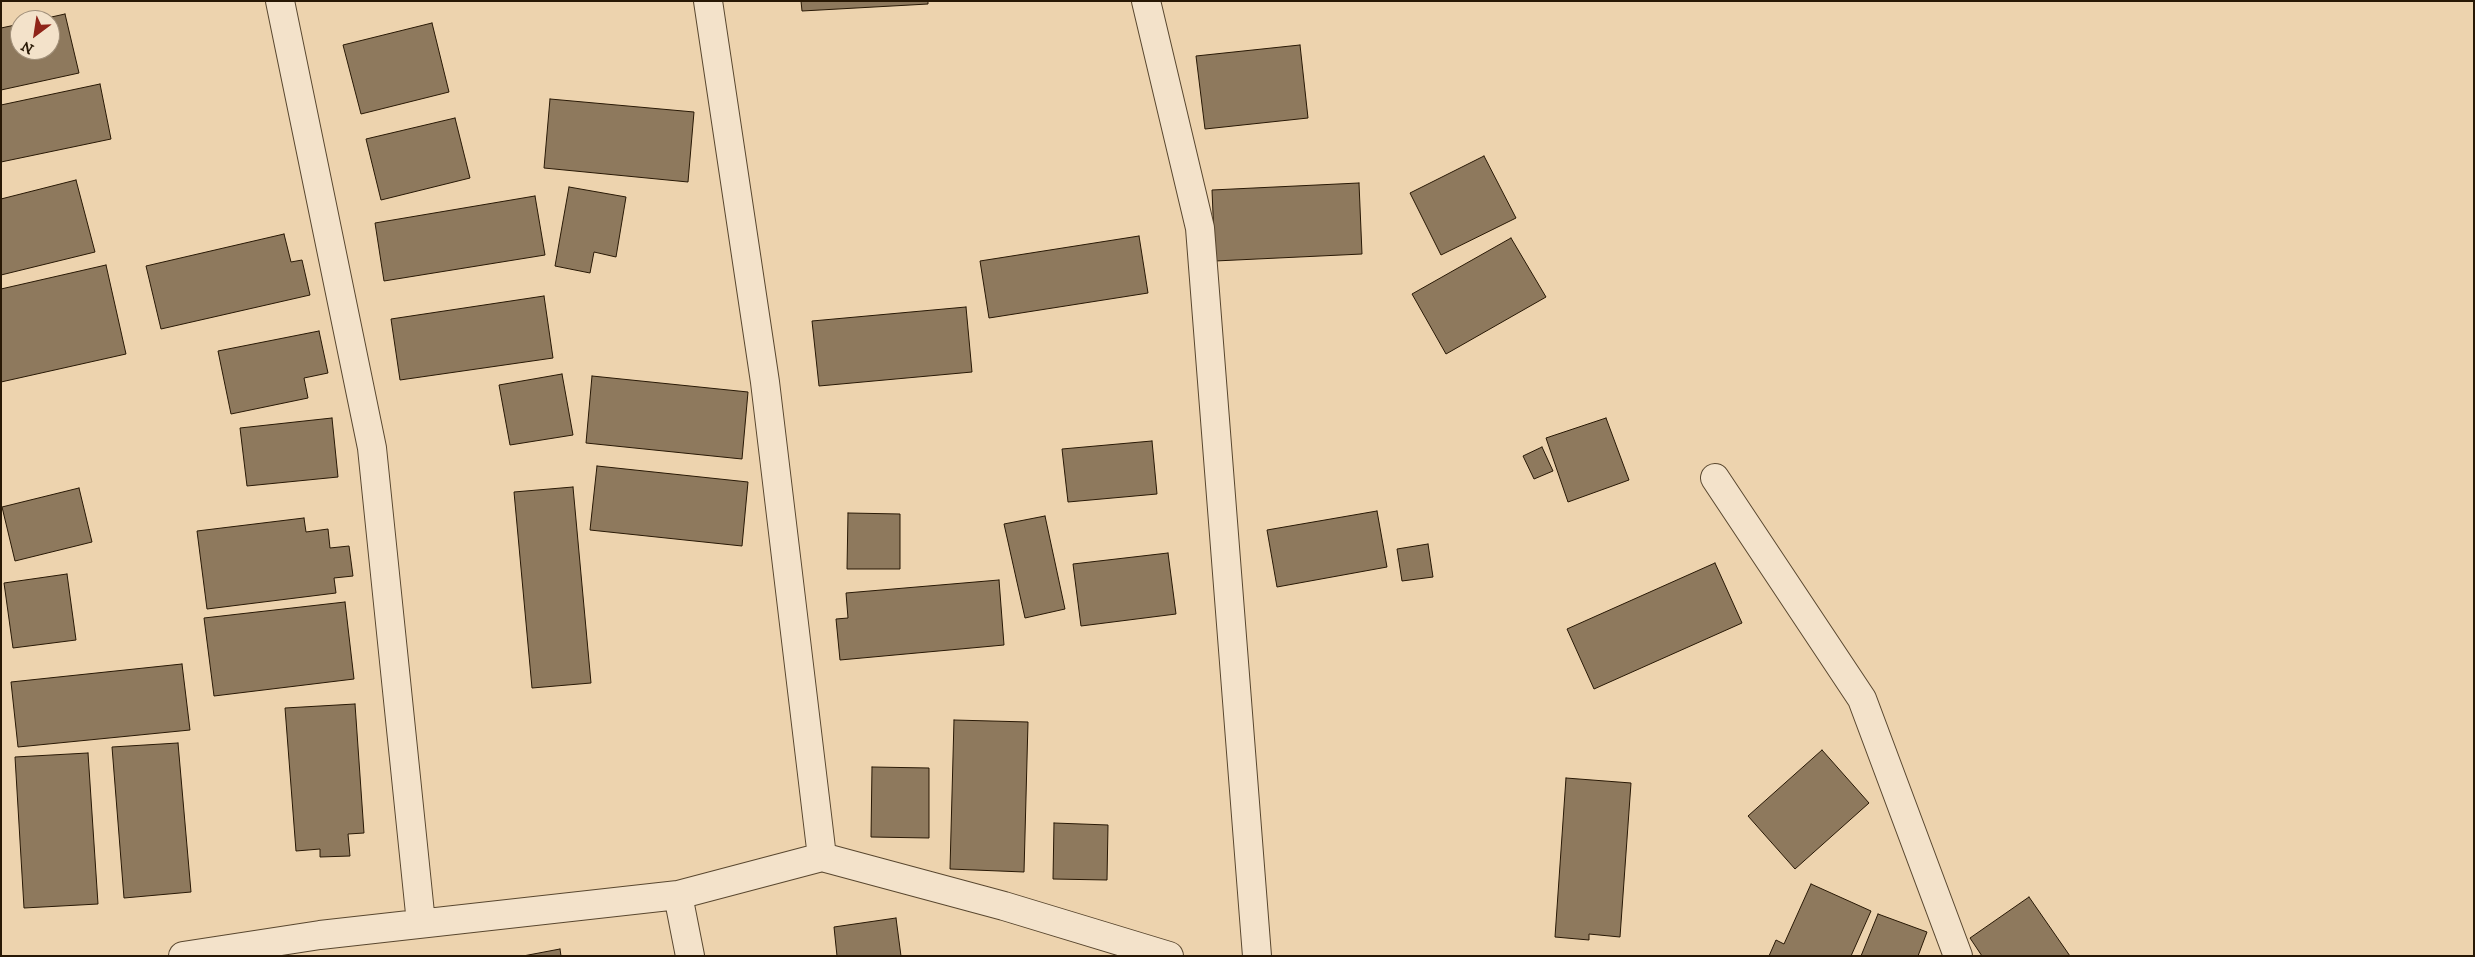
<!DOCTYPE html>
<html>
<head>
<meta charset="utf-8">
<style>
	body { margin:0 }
	#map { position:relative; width:2475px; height:957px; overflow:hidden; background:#edd3ae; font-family:"IM FELL DW Pica",serif }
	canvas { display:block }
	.frame { position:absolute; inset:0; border:2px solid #281805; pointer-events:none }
	.north { position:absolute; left:10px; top:10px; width:50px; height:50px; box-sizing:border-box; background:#f3e2ca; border:1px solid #a2917b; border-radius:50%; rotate:211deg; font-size:14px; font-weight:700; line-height:20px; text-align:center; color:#281805 }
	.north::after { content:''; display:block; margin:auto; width:18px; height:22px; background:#8f2418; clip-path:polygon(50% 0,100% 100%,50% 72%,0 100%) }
</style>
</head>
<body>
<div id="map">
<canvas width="2475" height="957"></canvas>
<div class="frame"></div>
<div class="north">N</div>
</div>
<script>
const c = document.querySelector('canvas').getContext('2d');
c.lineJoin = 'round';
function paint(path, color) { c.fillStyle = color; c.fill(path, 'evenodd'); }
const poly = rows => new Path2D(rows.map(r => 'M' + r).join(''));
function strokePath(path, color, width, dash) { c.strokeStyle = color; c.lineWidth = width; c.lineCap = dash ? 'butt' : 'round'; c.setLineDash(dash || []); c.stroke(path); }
const building = poly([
	[801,1,928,1,928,4,802,11,801,1],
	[65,14,79,73,1,90,1,28,20,24,20,50,50,50,50,20,38,20,65,14],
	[432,23,449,92,361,114,343,45,432,23],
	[1300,45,1308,118,1205,129,1196,56,1300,45],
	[100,84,111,139,1,162,1,105,100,84],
	[550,99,694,112,688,182,544,168,550,99],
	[455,118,470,178,381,200,366,139,455,118],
	[1484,156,1516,218,1441,255,1410,193,1484,156],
	[76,180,95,252,1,275,1,199,76,180],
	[1359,183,1362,254,1215,261,1212,190,1359,183],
	[569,187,626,197,616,257,594,252,590,273,555,266,569,187],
	[535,196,545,255,384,281,375,223,535,196],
	[284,234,291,262,302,260,310,295,161,329,146,266,284,234],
	[1139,236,1148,293,989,318,980,261,1139,236],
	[1511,238,1546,297,1446,354,1412,294,1511,238],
	[106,265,126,354,1,382,1,289,106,265],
	[544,296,553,358,400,380,391,319,544,296],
	[966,307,972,372,819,386,812,321,966,307],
	[319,331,328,373,304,378,308,398,231,414,218,351,319,331],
	[562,374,573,435,510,445,499,385,562,374],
	[592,376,748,392,742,459,586,443,592,376],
	[332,418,338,477,247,486,240,428,332,418],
	[1606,418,1629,480,1568,502,1546,438,1606,418],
	[1152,441,1157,494,1068,502,1062,449,1152,441],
	[1542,447,1553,471,1534,479,1523,456,1542,447],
	[597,466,748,482,742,546,590,530,597,466],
	[573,487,591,683,532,688,514,492,573,487],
	[79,488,92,542,15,561,2,507,79,488],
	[1377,511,1387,567,1277,587,1267,530,1377,511],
	[848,513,900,514,900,569,847,569,848,513],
	[1045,516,1065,609,1025,618,1004,524,1045,516],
	[304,518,306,532,328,529,330,548,349,546,353,576,334,578,336,593,207,609,197,531,304,518],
	[1428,544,1433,577,1402,581,1397,549,1428,544],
	[1168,553,1176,614,1081,626,1073,564,1168,553],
	[1715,563,1742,623,1594,689,1567,629,1715,563],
	[67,574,76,640,13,648,4,583,67,574],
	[999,580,1004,645,840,660,836,619,848,618,846,593,999,580],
	[345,602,354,679,214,696,204,618,345,602],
	[182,664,190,730,18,747,11,682,182,664],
	[355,704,364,833,348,834,350,856,320,857,320,849,296,851,285,708,355,704],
	[954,720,1028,722,1024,872,950,869,954,720],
	[178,743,191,892,124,898,112,747,178,743],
	[1822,750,1869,803,1795,869,1748,816,1822,750],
	[88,753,98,904,24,908,15,757,88,753],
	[872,767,929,768,929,838,871,837,872,767],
	[1566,778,1631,783,1620,937,1589,934,1589,940,1555,937,1566,778],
	[1054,823,1108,825,1107,880,1053,879,1054,823],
	[1811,884,1871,911,1851,956,1769,956,1776,940,1784,944,1811,884],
	[2029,897,2070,956,1982,956,1970,938,2029,897],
	[1878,914,1927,932,1918,956,1861,956,1878,914],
	[896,918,901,956,837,956,834,927,896,918],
	[560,949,561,956,523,956,560,949]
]);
const minor = poly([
	[280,1,372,448,421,923],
	[708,1,765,382,822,857],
	[1146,1,1200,228,1257,956],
	[1715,478,1862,699,1958,956],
	[678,895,690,956],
	[183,956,320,935,678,895,822,857,1004,906,1169,956]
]);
paint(building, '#8e795d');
strokePath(building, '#281805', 1);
strokePath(minor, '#59472f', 30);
strokePath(minor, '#f3e2ca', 28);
</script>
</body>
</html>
